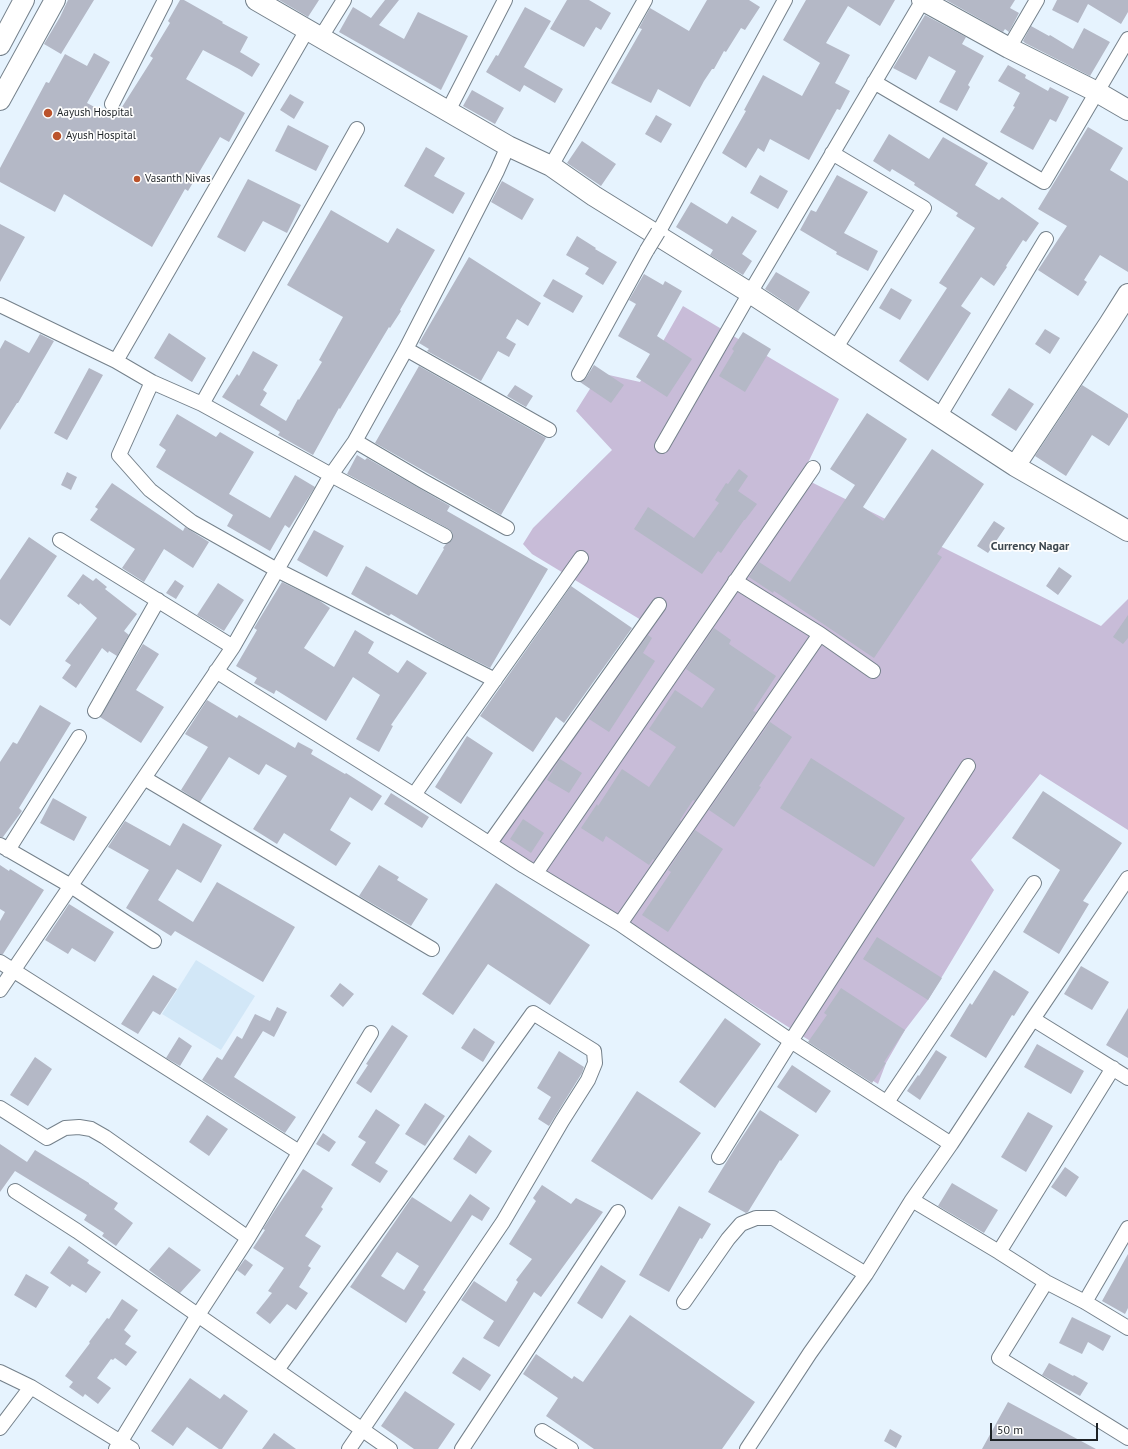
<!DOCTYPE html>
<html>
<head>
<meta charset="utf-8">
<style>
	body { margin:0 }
	#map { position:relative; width:1128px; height:1449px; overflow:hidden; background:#e6f3fe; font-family:"PT Sans",sans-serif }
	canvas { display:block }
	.scale { position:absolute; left:990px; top:1423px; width:108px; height:18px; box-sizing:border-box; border:2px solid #1d2226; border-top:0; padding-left:5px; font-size:12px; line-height:14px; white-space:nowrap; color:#1d2226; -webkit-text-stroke:3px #fefefe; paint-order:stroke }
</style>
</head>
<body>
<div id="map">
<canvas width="1128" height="1449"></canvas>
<div class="scale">50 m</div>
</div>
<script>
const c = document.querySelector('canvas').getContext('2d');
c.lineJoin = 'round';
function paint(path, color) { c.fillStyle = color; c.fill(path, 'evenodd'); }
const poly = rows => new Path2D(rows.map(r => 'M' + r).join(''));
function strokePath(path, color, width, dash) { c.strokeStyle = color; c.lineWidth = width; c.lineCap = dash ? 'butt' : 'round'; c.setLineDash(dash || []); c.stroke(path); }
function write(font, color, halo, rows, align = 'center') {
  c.font = font + ' "PT Sans",sans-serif'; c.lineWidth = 3.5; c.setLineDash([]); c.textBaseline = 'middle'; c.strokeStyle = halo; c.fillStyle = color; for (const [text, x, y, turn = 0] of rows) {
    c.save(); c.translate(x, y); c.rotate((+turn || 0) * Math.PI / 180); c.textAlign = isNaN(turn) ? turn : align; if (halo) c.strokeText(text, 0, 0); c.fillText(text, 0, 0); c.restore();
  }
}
const built = poly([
	[196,960,255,996,221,1050,162,1014]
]);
const green = poly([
	[683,306,839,399,801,477,1101,626,1128,599,1128,830,1040,774,971,860,994,890,928,1000,905,1030,886,1063,878,1084,486,835,617,663,641,620,532,554,523,544,533,528,612,450,576,411,600,373,640,382]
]);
const building = poly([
	[68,0,94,0,61,54,44,44,60,17],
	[180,0,184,0,223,22,222,23,248,37,240,52,260,64,252,77,239,69,203,50,186,79,245,113,229,142,220,137,188,191,185,189,152,247,64,194,55,212,0,182,0,168,46,82,49,83,65,54,87,66,94,53,110,62,87,103,115,118,153,58,150,56,170,23,168,21],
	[279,0,319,0,308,17],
	[385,0,399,0,379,25,404,39,418,12,468,36,441,90,339,32,353,7,371,18],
	[567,0,589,0,611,13,601,30,596,27,584,47,550,29],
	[707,0,749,0,760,7,745,30,741,28,726,52,724,51,714,69,712,69,704,81,690,107,658,89,651,103,611,83,642,29,639,28,650,8,689,31],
	[806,0,895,0,880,26,848,6,826,43,850,55,835,83,850,91,840,110,837,109,809,160,770,139,764,152,758,148,746,168,722,153,746,111,744,110,763,75,802,96,820,63,783,40],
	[946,0,1015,0,1010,8,1019,13,1009,32,1005,29,1003,32],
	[1057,0,1128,0,1128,12,1121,24,1088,4,1078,23,1052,10],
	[525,7,551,21,524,67,563,89,555,103,524,85,520,92,486,72,496,55,498,56],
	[925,15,966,37,962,44,984,56,968,85,970,87,957,111,939,102,956,71,929,56,916,80,893,68],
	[1031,26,1049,36,1050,35,1073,49,1084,28,1110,42,1090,76,1025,43,1023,41],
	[1008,65,1026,75,1025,78,1048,91,1050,87,1069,97,1056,122,1050,119,1033,150,1000,132,1015,107,1013,106,1020,93,998,81],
	[472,90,504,108,495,124,463,106],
	[290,94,304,102,294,119,280,110],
	[656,115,672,124,661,143,645,134],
	[288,125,329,146,316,171,275,151],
	[1088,127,1123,148,1110,170,1128,181,1128,272,1100,255,1084,280,1087,282,1078,296,1038,270,1067,226,1038,209],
	[889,134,929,159,943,137,988,163,975,185,999,200,1002,197,1039,223,1026,242,1023,240,1006,266,1007,267,994,286,981,277,961,306,971,313,928,381,899,361,947,288,939,283,975,228,956,216,958,213,914,185,915,183,892,169,890,172,873,161],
	[582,141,616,164,601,186,567,163],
	[426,147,445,158,434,176,465,193,453,214,404,186],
	[760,175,788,191,778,209,750,193],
	[837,175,868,192,844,233,878,251,868,271,836,254,837,252,800,230,811,210,816,212],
	[248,179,301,205,287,233,263,221,245,252,217,237],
	[502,181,534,199,522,220,491,202],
	[691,202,727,224,732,216,757,231,742,254,752,261,743,275,710,255,713,250,676,227],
	[331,210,388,243,397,228,435,250,400,310,401,311,390,328,389,327,340,409,339,408,313,455,278,435,280,432,222,397,237,374,239,376,253,351,278,365,263,390,267,393,260,405,286,421,298,399,299,400,322,362,319,360,343,317,287,285],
	[0,224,25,237,0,282],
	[577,236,596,248,595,249,617,262,603,285,585,274,589,268,566,255],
	[469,257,541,303,528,326,517,319,506,338,516,344,509,357,498,351,481,381,427,351,429,349,419,343],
	[776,272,810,292,798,311,765,289],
	[644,274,663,285,665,281,682,291,657,336,692,359,667,397,636,377,650,354,618,336,636,304,629,300],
	[553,279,583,296,573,313,543,296],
	[891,288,912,300,900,320,879,308],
	[1045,329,1060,338,1050,354,1035,344],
	[743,332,771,349,745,392,719,376,734,351,732,349],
	[169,333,206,358,192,382,154,358],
	[40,334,54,341,18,403,17,403,0,430,0,349,5,340,29,353],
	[594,365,624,385,611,403,580,382,586,378],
	[419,366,546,438,501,515,375,443],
	[89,368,103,375,67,440,54,433],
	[515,385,533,396,526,407,507,396],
	[1082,385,1128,414,1128,417,1109,446,1092,435,1066,476,1035,456],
	[1009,388,1034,404,1016,431,991,415],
	[867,413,907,439,863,507,883,521,932,449,984,484,937,554,942,557,874,658,774,591,773,593,749,577,759,562,790,582,855,485,830,469],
	[177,414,216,437,220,432,254,452,229,494,270,518,295,475,315,487,290,527,289,528,285,525,270,551,227,526,233,515,156,467,166,450,159,445],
	[357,455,365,460,367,458,450,506,447,511,548,569,490,668,444,645,391,614,389,616,351,594,366,566,417,595,444,549,443,548,446,544,452,540,453,536,452,532,449,529,347,474],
	[739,469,748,476,738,491,757,504,745,520,744,520,721,553,718,551,702,574,634,529,648,507,694,538,719,503,715,500,726,483,728,484],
	[67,472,77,477,71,490,61,485],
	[112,483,183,531,185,527,209,542,193,568,164,549,144,582,122,568,135,549,90,520,98,509,95,507],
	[994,521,1005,528,988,553,977,546],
	[314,530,344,546,327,577,297,560],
	[29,537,57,556,10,626,0,619,0,580],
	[1059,567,1072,576,1058,595,1046,586],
	[83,574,93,581,96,578,107,587,105,589,137,614,124,631,129,635,117,656,109,651,108,653,102,648,76,688,62,678,71,665,65,661,97,618,80,603,79,605,67,596],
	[175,580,184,586,176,599,166,593],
	[282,582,317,599,330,608,304,648,334,667,355,630,374,642,368,653,398,673,407,660,427,673,391,725,393,726,379,752,356,739,380,695,353,677,326,721,276,690,274,694,254,683,257,678,236,666,257,630,254,628],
	[218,583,244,600,224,631,197,615],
	[571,586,632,628,564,723,556,717,533,752,480,716],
	[1128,615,1128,638,1123,644,1113,637],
	[714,628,731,640,729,644,776,676,753,711,756,712,695,801,693,800,680,820,681,821,654,860,653,859,649,865,606,836,603,842,581,828,597,804,598,806,622,769,649,787,676,747,649,729,675,690,702,708,715,689,686,669],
	[648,635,652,638,643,653,655,661,609,732,589,719],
	[143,644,159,654,136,690,164,707,141,743,100,717],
	[207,700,237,718,239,715,295,748,298,742,313,750,311,754,345,774,346,773,382,796,372,811,350,797,330,830,351,843,336,866,284,833,277,844,253,829,287,776,266,764,259,775,229,757,200,802,181,790,208,747,185,734],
	[40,705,71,723,19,808,22,811,3,837,0,837,0,762,13,742,17,744],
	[770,722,792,737,759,786,761,787,734,827,709,810],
	[467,736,493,753,461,804,435,787],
	[811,758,905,818,874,867,780,808],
	[560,759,582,773,569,793,547,780],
	[1043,791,1122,843,1083,901,1089,904,1059,954,1023,932,1060,870,1012,838],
	[391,793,429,817,422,828,384,804],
	[53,798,87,817,74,841,40,823],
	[523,819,544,833,531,853,510,839],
	[125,821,170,846,183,823,222,845,201,883,177,869,158,900,193,922,217,882,295,927,263,982,175,931,171,936,126,908,149,870,108,847],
	[695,830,723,849,668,932,642,915,671,872,668,870],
	[0,865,9,871,10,869,44,890,3,954,0,954,0,921,5,912,0,909],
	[379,865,399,877,397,880,428,899,411,926,359,896],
	[496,883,590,945,550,1005,488,964,453,1015,422,994],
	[69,904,114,932,95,962,72,948,68,954,45,940],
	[877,937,942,978,928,1000,863,959],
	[1081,966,1109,982,1092,1010,1064,994],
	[994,970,1029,992,1014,1016,1012,1015,986,1058,950,1036,970,1003,972,1005],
	[153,975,177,989,160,1015,153,1011,138,1034,121,1024],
	[340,983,354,994,343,1007,330,996],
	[841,988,905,1030,884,1062,886,1063,872,1083,808,1042,827,1015,824,1013],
	[277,1007,287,1012,274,1037,263,1031,234,1077,296,1117,285,1133,202,1080,217,1057,222,1060,237,1036,242,1039,255,1014,270,1021],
	[1128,1008,1128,1058,1106,1045],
	[725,1018,761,1044,715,1108,679,1082],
	[392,1025,408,1036,371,1093,356,1083,368,1065,366,1064],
	[474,1028,495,1042,483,1062,461,1048],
	[179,1037,192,1046,180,1066,166,1058],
	[1037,1044,1084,1071,1071,1094,1024,1067],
	[936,1050,947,1057,920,1100,907,1091,918,1075,919,1076],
	[559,1051,584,1067,582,1073,549,1126,538,1119,551,1097,537,1088],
	[35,1057,52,1069,28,1106,10,1095],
	[792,1065,831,1091,816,1113,777,1087],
	[637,1091,701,1133,652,1200,591,1161],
	[425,1103,445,1116,425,1146,405,1134],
	[376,1109,400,1125,375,1163,388,1171,380,1183,351,1165,366,1142,358,1137],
	[760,1110,799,1135,781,1161,780,1160,748,1212,746,1213,708,1192,737,1145],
	[1028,1112,1053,1126,1026,1172,1001,1157],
	[207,1115,228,1129,209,1156,189,1142],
	[323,1133,336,1142,329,1152,316,1144],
	[469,1135,492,1151,476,1174,453,1159],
	[0,1144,27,1162,35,1150,89,1183,89,1184,118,1203,114,1209,133,1223,116,1246,102,1236,104,1233,84,1220,87,1215,15,1171,0,1192],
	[1065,1167,1079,1177,1066,1197,1051,1187],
	[303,1169,333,1188,321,1207,323,1209,305,1236,321,1246,308,1266,311,1268,299,1287,308,1293,296,1310,287,1304,270,1324,256,1313,272,1293,268,1291,284,1268,253,1248,265,1230,263,1229,275,1210],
	[952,1183,998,1210,984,1233,938,1206],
	[542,1185,571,1204,576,1198,603,1212,541,1297,534,1292,499,1347,483,1338,494,1321,461,1300,474,1281,506,1302,518,1282,516,1280,532,1259,509,1244,536,1201,533,1198],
	[470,1194,490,1208,482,1221,472,1215,423,1290,426,1292,406,1323,350,1287,412,1197,451,1222],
	[397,1252,419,1266,404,1290,381,1276],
	[679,1206,711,1224,702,1239,700,1238,669,1292,639,1275],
	[69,1246,89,1260,87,1263,101,1272,86,1293,72,1284,70,1287,50,1273],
	[169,1247,201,1270,180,1293,149,1270],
	[1128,1254,1128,1308,1125,1314,1102,1301],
	[245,1259,253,1265,245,1276,237,1270],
	[601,1265,626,1281,602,1319,577,1303],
	[26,1274,49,1287,36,1308,14,1295],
	[122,1299,138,1310,124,1330,131,1336,125,1344,137,1352,126,1366,115,1358,113,1360,111,1359,97,1378,111,1388,98,1404,85,1394,83,1397,69,1387,73,1382,65,1376,90,1343,89,1342,107,1318,109,1319],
	[630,1315,755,1402,722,1449,594,1449,546,1416,558,1398,523,1374,536,1354,572,1379,574,1376,583,1382],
	[1072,1317,1111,1336,1103,1351,1088,1342,1082,1354,1059,1343],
	[463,1357,491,1375,480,1391,452,1373],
	[1049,1363,1073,1376,1074,1375,1088,1383,1080,1396,1042,1375],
	[190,1378,220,1399,224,1394,248,1411,222,1449,219,1449,187,1427,173,1446,151,1431],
	[405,1391,455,1424,438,1449,414,1449,381,1426],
	[1008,1402,1096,1449,982,1449],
	[890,1429,902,1436,896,1448,884,1441],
	[274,1433,296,1449,262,1449]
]);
const street = poly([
	[321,37,344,0],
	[1009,48,1037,0],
	[874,82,1044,182,1128,39],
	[112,104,165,0],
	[448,111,505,0],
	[832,153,924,208,835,349],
	[551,166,645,0],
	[657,235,785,0],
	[0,305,116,361,152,382,202,404,331,475,355,441,406,349,497,171,508,146],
	[406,349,549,430],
	[116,361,307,30],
	[579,374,647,250],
	[152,382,119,455,150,490,192,522,277,570,495,680],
	[202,404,357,129],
	[939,417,1046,239],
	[355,441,423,481,507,528],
	[662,446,747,298,923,0],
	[60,540,233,647],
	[735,581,820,634,873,671],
	[216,671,414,795,524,866,620,924,791,1041,951,1144],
	[95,711,158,600],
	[144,778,432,949],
	[414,795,455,736,581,558],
	[490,843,659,605],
	[0,845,71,886,154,941],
	[8,850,79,737],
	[536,873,813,468],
	[620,924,820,634],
	[0,962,299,1152],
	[0,990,233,647,331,475,445,536],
	[1033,1019,1128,1078],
	[887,1102,1034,883],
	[0,1108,47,1138,65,1128,79,1127,91,1129,105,1137,248,1238],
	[719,1157,791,1041,968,766],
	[15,1191,77,1231,390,1449],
	[912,1200,999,1252,1046,1282,1085,1302,1128,1328],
	[999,1252,1113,1068],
	[1046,1282,999,1358,1128,1438],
	[684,1302,728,1239,741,1224,756,1218,773,1218,866,1274],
	[1085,1302,1128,1228],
	[277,1370,533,1013,594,1051,595,1063,588,1080,562,1121,503,1222,349,1449],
	[0,1372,31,1387,132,1449],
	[0,1428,31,1387],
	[542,1431,571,1449],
	[116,1449,198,1315,248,1238,371,1033],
	[462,1449,618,1212],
	[747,1449,810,1353,866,1274,912,1200,951,1144,1033,1019,1128,878]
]);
const secondary = poly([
	[256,0,508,146,551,166,594,196,750,293,1015,466,1128,531],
	[922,0,1009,48,1097,92,1128,110],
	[0,45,24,0],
	[0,100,55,0],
	[1015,466,1109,324,1128,294]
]);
const streetBridge = poly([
	[647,250,658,232]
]);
const markers = [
	[48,113,5,"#bb532c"],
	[57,136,5,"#bb532c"],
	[137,179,4,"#bb532c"]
];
const poiNames = [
	["Aayush Hospital",57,113],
	["Ayush Hospital",66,136],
	["Vasanth Nivas",145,179]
];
const neighbourhoodNames = [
	["Currency Nagar",1030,547]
];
paint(built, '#d2e7f7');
paint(green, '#c8bcd8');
paint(building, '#b4b8c6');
strokePath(street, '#75818b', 16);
strokePath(secondary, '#75818b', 22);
strokePath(street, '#fff', 14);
strokePath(secondary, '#fff', 20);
strokePath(streetBridge, '#75818b', 16, []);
strokePath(streetBridge, '#fff', 14);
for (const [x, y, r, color] of markers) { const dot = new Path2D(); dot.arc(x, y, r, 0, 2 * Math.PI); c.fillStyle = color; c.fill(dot); strokePath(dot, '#fefefe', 1.5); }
write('11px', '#1d2226', '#fefefe', poiNames, 'left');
write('bold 12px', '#3c474f', '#fefefe', neighbourhoodNames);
</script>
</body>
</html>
